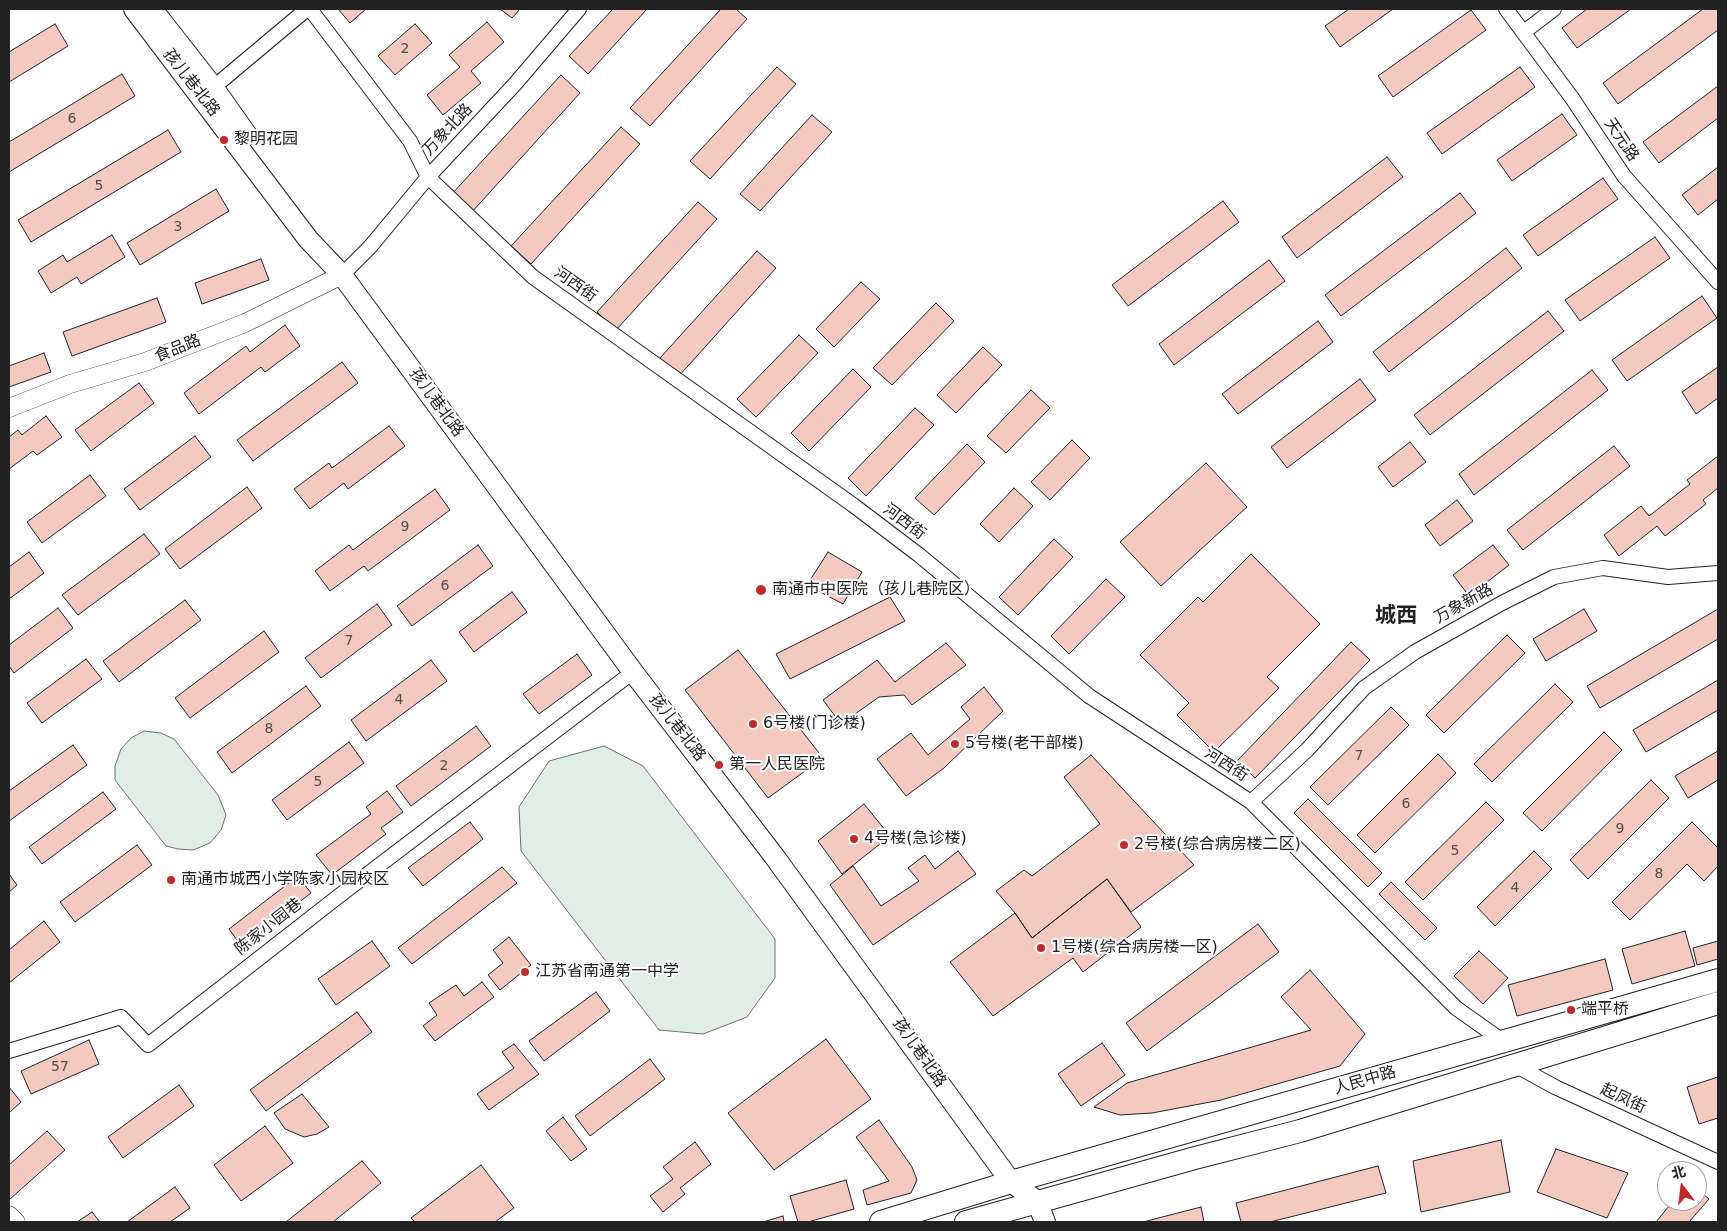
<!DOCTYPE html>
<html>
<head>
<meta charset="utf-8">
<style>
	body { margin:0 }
	#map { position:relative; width:1727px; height:1231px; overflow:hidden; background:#fff; font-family:"DejaVu Sans","Noto Sans SC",sans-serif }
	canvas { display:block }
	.frame { position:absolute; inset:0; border:10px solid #222; pointer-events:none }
	.north { position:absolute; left:1657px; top:1161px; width:50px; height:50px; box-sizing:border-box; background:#fff; border:1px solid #a7a7a7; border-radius:50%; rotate:345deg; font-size:14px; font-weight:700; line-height:20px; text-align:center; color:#222 }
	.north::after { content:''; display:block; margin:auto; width:18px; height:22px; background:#c62828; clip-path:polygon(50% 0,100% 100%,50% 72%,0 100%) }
</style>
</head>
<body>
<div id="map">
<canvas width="1727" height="1231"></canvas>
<div class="frame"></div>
<div class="north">北</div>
</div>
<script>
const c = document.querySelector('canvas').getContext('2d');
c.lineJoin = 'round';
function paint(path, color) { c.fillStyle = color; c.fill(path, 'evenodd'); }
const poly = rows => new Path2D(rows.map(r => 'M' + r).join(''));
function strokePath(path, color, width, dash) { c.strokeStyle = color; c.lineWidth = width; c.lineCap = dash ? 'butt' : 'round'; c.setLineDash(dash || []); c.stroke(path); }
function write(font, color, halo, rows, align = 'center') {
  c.font = font + ' "DejaVu Sans","Noto Sans SC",sans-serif'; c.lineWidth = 4; c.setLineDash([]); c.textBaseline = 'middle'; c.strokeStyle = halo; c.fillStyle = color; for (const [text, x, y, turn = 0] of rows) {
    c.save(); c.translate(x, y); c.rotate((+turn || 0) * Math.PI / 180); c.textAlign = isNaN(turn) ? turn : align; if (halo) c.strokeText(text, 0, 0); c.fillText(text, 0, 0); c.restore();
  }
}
const green = poly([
	[144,731,161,733,174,739,218,795,226,815,221,830,210,843,193,850,178,849,166,846,115,780,115,766,121,749,131,738,144,731],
	[604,746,643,766,775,939,775,978,747,1017,703,1034,659,1030,521,851,519,807,549,761,604,746]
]);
const building = poly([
	[338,9,366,9,350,23,338,9],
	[500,9,520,9,512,18,500,9],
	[613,9,647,9,588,74,569,56,613,9],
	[721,9,736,9,747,19,650,126,630,108,721,9],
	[1349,9,1393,9,1340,47,1325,26,1349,9],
	[1587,9,1631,9,1577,48,1562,28,1587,9],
	[1703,9,1718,9,1718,30,1618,104,1603,83,1703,9],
	[1471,10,1486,30,1393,97,1378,76,1471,10],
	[487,22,504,42,471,71,481,83,443,115,427,95,460,67,449,55,487,22],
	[55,24,68,46,9,82,9,52,55,24],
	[415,24,432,43,395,75,378,56,415,24],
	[777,67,796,84,710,179,690,161,777,67],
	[1520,67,1535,87,1442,154,1427,133,1520,67],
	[122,74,135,96,9,172,9,142,122,74],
	[561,75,580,93,471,213,451,195,561,75],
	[1718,86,1718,118,1659,163,1643,142,1718,86],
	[1562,114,1577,135,1512,181,1497,160,1562,114],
	[812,115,832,132,760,211,740,194,812,115],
	[621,127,640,144,531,264,511,246,621,127],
	[168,130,181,152,31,242,18,220,168,130],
	[1387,157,1403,177,1297,258,1282,237,1387,157],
	[1718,167,1718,199,1698,215,1682,195,1718,167],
	[1603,178,1618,199,1538,256,1523,235,1603,178],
	[216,189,229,211,140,265,127,243,216,189],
	[1460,193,1476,213,1341,316,1325,295,1460,193],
	[1223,201,1239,222,1128,306,1112,285,1223,201],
	[698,202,717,219,616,330,597,312,698,202],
	[112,235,125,257,81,284,77,277,51,293,38,271,63,255,67,262,112,235],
	[1655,237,1670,258,1580,321,1565,300,1655,237],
	[1506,248,1522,268,1389,372,1373,352,1506,248],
	[757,251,776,268,679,376,660,358,757,251],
	[261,259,269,280,202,304,195,283,261,259],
	[1269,260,1285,281,1174,365,1159,344,1269,260],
	[861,282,880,299,834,347,816,329,861,282],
	[1702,296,1717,318,1627,381,1612,360,1702,296],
	[157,298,166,322,72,356,63,332,157,298],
	[936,303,954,321,892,385,873,368,936,303],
	[1548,311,1564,331,1430,435,1414,415,1548,311],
	[1318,321,1333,342,1238,414,1222,394,1318,321],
	[285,325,300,346,265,372,261,367,199,414,184,393,246,346,250,352,285,325],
	[799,335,818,353,756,417,737,399,799,335],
	[983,347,1002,365,956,413,937,395,983,347],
	[44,353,51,372,9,387,9,366,44,353],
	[342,362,358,383,253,461,237,440,342,362],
	[1718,367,1718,398,1696,414,1682,392,1718,367],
	[853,369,871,387,809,451,791,433,853,369],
	[1592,370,1608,390,1474,495,1459,474,1592,370],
	[1360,379,1376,400,1287,468,1271,447,1360,379],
	[139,383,154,403,91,451,75,430,139,383],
	[1031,390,1050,408,1006,453,987,436,1031,390],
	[915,408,934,425,866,496,848,478,915,408],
	[46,416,62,437,37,455,33,451,9,469,9,437,18,430,22,435,46,416],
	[389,426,405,446,348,489,344,483,310,509,294,489,329,463,332,468,389,426],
	[195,436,211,457,140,510,124,489,195,436],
	[1072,440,1090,458,1050,500,1031,482,1072,440],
	[1410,442,1426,462,1393,487,1378,467,1410,442],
	[967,444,985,462,934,515,915,498,967,444],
	[1614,446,1630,466,1523,550,1507,530,1614,446],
	[1718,456,1718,488,1703,500,1706,504,1665,536,1657,526,1619,556,1604,535,1641,506,1649,516,1690,484,1687,480,1718,456],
	[1206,463,1247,507,1161,586,1120,542,1206,463],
	[90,475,106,496,42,543,27,522,90,475],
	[247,487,262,508,180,569,165,549,247,487],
	[1014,488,1033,506,999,542,980,524,1014,488],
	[435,489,450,510,368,571,364,566,330,591,315,571,349,545,353,550,435,489],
	[1457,500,1473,521,1440,546,1425,525,1457,500],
	[144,534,160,554,78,615,62,595,144,534],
	[1054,539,1073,557,1018,615,999,597,1054,539],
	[478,545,493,566,412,626,397,606,478,545],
	[1493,545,1509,565,1469,596,1453,575,1493,545],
	[29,552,44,573,9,599,9,567,29,552],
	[828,552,862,572,843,604,807,585,828,552],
	[1251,554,1320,624,1267,677,1279,688,1214,752,1177,715,1189,703,1140,655,1198,597,1203,602,1251,554],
	[1106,579,1125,597,1069,654,1051,636,1106,579],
	[512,592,527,612,474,652,459,632,512,592],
	[890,597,905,621,790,679,776,654,890,597],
	[185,600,201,620,119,682,103,661,185,600],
	[377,604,392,625,321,678,305,658,377,604],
	[58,608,73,628,14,673,9,666,9,645,58,608],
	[1584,609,1597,631,1546,661,1533,639,1584,609],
	[1718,609,1718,639,1600,708,1587,686,1718,609],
	[264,631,279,652,190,718,175,698,264,631],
	[1507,635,1525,653,1444,733,1426,715,1507,635],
	[1351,642,1370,660,1255,778,1237,761,1351,642],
	[946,643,966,665,912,705,904,695,879,697,841,724,823,700,877,660,895,682,946,643],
	[738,650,823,758,768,798,685,690,738,650],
	[577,654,592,675,539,714,523,694,577,654],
	[86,659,102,679,42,723,27,703,86,659],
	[431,660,447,681,366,741,351,720,431,660],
	[1718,680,1718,710,1646,752,1633,730,1718,680],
	[1555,684,1573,702,1492,782,1474,764,1555,684],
	[306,686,321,706,232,773,217,752,306,686],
	[984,687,1003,711,944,768,906,796,877,759,911,733,928,755,970,719,961,707,984,687],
	[1391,707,1409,725,1328,805,1310,787,1391,707],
	[476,726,491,746,411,806,396,786,476,726],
	[1604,732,1622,750,1542,831,1523,813,1604,732],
	[349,742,364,763,287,820,272,800,349,742],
	[73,745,87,765,9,821,9,791,73,745],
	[1718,751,1718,780,1688,798,1675,776,1718,751],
	[1438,754,1456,773,1375,853,1357,835,1438,754],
	[1091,755,1194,865,1131,912,1107,879,1032,938,1015,913,996,891,1024,870,1032,876,1100,824,1064,777,1091,755],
	[1651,780,1669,798,1588,879,1570,860,1651,780],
	[387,791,403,812,381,828,386,834,332,875,316,855,371,814,366,807,387,791],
	[103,792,116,809,42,864,29,847,103,792],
	[1308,799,1382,873,1368,887,1294,813,1308,799],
	[1486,802,1504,820,1423,900,1405,882,1486,802],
	[864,804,890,836,842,874,818,841,864,804],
	[470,822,483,839,423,886,408,868,470,822],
	[1692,822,1718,848,1718,866,1704,881,1687,864,1630,920,1612,902,1692,822],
	[137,845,152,865,75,922,60,902,137,845],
	[958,851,976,874,873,945,830,885,853,866,881,906,919,881,908,868,925,855,935,869,958,851],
	[1534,851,1552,869,1495,926,1477,907,1534,851],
	[502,867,517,883,412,964,398,948,502,867],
	[9,874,17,885,9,892,9,874],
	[298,876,311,893,242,947,229,929,298,876],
	[1107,879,1141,927,1083,972,1073,958,993,1016,950,962,1015,913,1032,938,1107,879],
	[1391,882,1437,928,1425,940,1379,894,1391,882],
	[44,921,60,942,9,983,9,950,44,921],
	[1258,924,1279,952,1147,1051,1126,1023,1258,924],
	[1685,931,1695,966,1632,984,1622,949,1685,931],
	[509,937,531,965,500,990,488,975,503,963,493,950,509,937],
	[372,941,390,966,336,1005,318,979,372,941],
	[1718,941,1718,959,1697,965,1693,948,1718,941],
	[1479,951,1508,978,1483,1004,1454,976,1479,951],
	[1605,959,1613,990,1517,1016,1508,985,1605,959],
	[1310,970,1365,1034,1340,1066,1221,1100,1152,1113,1120,1115,1094,1107,1127,1083,1311,1030,1281,997,1310,970],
	[482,982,494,997,435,1041,423,1026,437,1015,429,1003,456,985,464,996,482,982],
	[596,992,610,1011,544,1061,529,1041,596,992],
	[357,1012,372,1032,266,1111,250,1090,357,1012],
	[826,1039,871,1099,774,1170,728,1113,826,1039],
	[89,1040,99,1064,31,1094,21,1071,89,1040],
	[1102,1043,1125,1075,1081,1106,1058,1074,1102,1043],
	[514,1044,539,1074,489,1110,477,1094,514,1068,502,1052,514,1044],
	[650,1059,665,1079,590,1136,575,1116,650,1059],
	[1718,1077,1718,1118,1699,1124,1687,1087,1718,1077],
	[179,1085,194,1106,123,1158,108,1137,179,1085],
	[9,1087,21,1102,9,1113,9,1087],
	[302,1094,329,1127,317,1134,304,1137,285,1129,274,1113,302,1094],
	[563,1117,587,1149,571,1161,546,1131,563,1117],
	[879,1120,912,1167,917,1180,911,1193,867,1205,863,1190,889,1181,856,1137,879,1120],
	[265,1126,293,1163,241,1201,214,1165,265,1126],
	[47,1131,65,1150,9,1200,9,1165,47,1131],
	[1501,1140,1510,1192,1421,1212,1413,1161,1501,1140],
	[695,1142,711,1164,680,1188,685,1194,663,1212,650,1196,673,1179,663,1167,695,1142],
	[1556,1149,1628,1173,1607,1218,1537,1192,1556,1149],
	[362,1161,381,1183,333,1222,286,1222,362,1161],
	[481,1165,514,1208,495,1222,415,1222,411,1218,481,1165],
	[1378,1166,1386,1193,1270,1222,1241,1222,1236,1203,1378,1166],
	[846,1180,854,1209,808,1222,798,1222,790,1196,846,1180],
	[175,1187,190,1208,170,1222,127,1222,175,1187],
	[1697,1189,1709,1199,1689,1222,1656,1222,1673,1201,1697,1201,1697,1189],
	[1201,1207,1204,1222,1143,1222,1201,1207],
	[92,1212,100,1222,77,1222,92,1212],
	[783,1216,784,1222,763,1222,783,1216]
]);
const minor = poly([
	[310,9,410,141,428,177,533,277,853,505,919,555,1089,696,1251,802,1456,1008,1504,1042],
	[1506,9,1572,98,1624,176,1718,282],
	[1524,32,1554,9],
	[208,92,307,9],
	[342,275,370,247,428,177,515,84,579,9],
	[1251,802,1307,750,1364,688,1415,652,1502,603,1554,577,1603,568,1668,577,1718,573],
	[9,1051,121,1017,148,1045,335,899,633,672],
	[1515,1065,1555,1087,1718,1162]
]);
const tertiary = poly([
	[9,408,70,384,145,362,245,323,342,275],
	[9,1215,16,1222]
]);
const secondary = poly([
	[134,9,308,239,342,275,633,672,774,856,1011,1182,1037,1201,1045,1222],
	[152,9,213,87,247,135]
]);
const primary = poly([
	[881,1222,1011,1182,1718,980],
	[966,1222,1195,1158,1300,1131,1718,1003]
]);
const markers = [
	[224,140,5,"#c62828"],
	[761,590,6,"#c62828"],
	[753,724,5,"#c62828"],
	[955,744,5,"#c62828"],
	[719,765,5,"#c62828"],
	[854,839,5,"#c62828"],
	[1124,845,5,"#c62828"],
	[171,880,5,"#c62828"],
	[1041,948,5,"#c62828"],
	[525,972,5,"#c62828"],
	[1571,1010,5,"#c62828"]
];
const numberNames = [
	["2",405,49],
	["6",72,119],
	["5",99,186],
	["3",178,227],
	["9",405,527],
	["6",445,586],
	["7",349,641],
	["4",399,700],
	["8",269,729],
	["7",1359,756],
	["2",444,766],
	["5",318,782],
	["6",1406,804],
	["9",1620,829],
	["5",1455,851],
	["8",1659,874],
	["4",1515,888],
	["57",60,1067]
];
const streetNames = [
	["孩儿巷北路",191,83,52],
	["万象北路",448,130,-47],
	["天元路",1621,140,56],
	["河西街",575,285,35],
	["食品路",178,349,-22],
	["孩儿巷北路",436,403,54],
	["河西街",904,522,37],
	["万象新路",1464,604,-29],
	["孩儿巷北路",677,728,52],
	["河西街",1226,765,33],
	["陈家小园巷",269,927,-38],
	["孩儿巷北路",919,1053,55],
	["人民中路",1365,1081,-16],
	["起凤街",1623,1099,25]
];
const poiNames = [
	["黎明花园",234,140],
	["南通市中医院（孩儿巷院区）",772,590],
	["6号楼(门诊楼)",763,724],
	["5号楼(老干部楼)",965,744],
	["第一人民医院",729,765],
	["4号楼(急诊楼)",864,839],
	["2号楼(综合病房楼二区)",1134,845],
	["南通市城西小学陈家小园校区",181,880],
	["1号楼(综合病房楼一区)",1051,948],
	["江苏省南通第一中学",535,972],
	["端平桥",1581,1010]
];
const districtNames = [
	["城西",1396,617]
];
paint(green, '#e0efe3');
strokePath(green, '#6f6f6f', 1);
paint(building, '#f3c9c0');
strokePath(building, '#222', 1);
strokePath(minor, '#222', 16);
strokePath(tertiary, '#222', 19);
strokePath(secondary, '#222', 22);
strokePath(primary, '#222', 24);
strokePath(minor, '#fff', 14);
strokePath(tertiary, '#fff', 18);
strokePath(secondary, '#fff', 20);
strokePath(primary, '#fff', 22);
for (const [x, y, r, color] of markers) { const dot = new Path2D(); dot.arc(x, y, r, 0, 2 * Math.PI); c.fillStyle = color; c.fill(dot); strokePath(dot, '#fff', 2); }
write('14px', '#564c4a', null, numberNames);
write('16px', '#222', '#fff', streetNames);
write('16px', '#222', '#fff', poiNames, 'left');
write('bold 21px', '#222', '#fff', districtNames);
</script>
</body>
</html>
